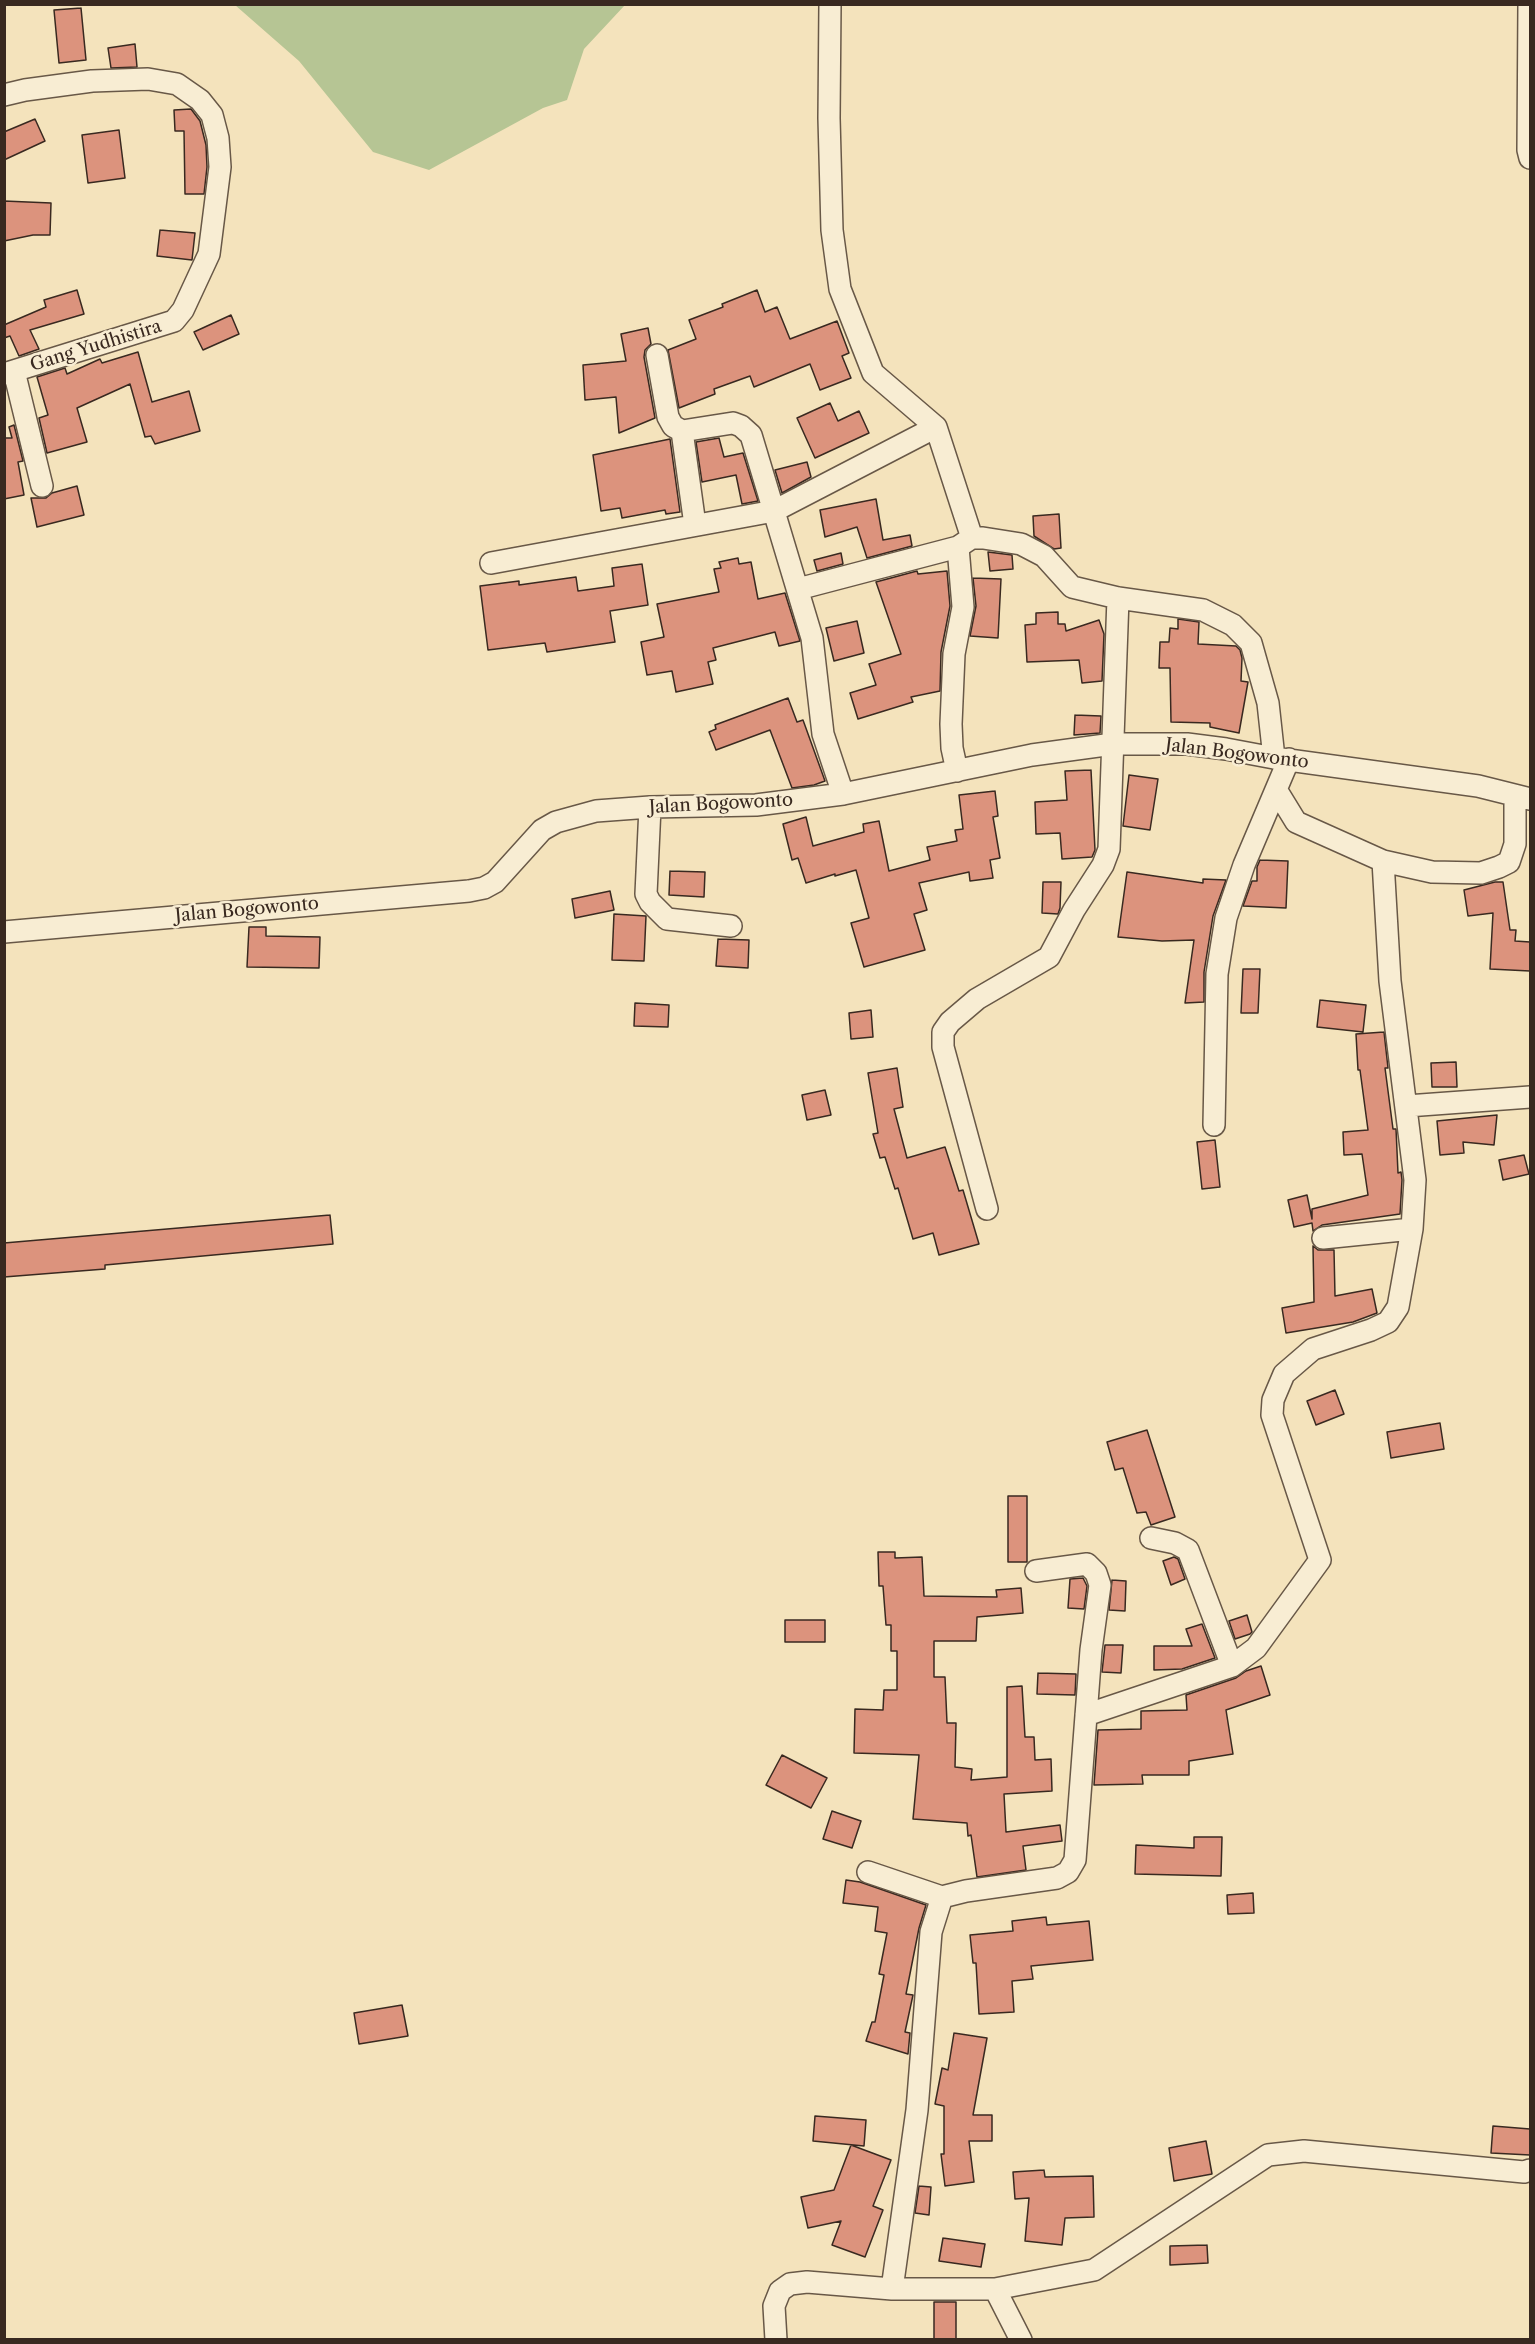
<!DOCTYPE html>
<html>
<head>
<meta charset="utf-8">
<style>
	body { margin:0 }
	#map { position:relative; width:1535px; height:2344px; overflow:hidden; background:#f4e3bc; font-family:"Libre Caslon Text",serif }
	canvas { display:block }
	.frame { position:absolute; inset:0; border:6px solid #392920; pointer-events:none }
</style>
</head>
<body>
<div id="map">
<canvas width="1535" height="2344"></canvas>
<div class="frame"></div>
</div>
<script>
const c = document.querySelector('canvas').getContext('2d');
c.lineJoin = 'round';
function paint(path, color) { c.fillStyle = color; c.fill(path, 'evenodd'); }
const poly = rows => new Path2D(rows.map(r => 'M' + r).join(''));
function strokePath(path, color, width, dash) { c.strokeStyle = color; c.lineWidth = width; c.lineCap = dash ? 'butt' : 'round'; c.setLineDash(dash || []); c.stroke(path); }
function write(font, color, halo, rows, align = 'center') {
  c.font = font + ' "Libre Caslon Text",serif'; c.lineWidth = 5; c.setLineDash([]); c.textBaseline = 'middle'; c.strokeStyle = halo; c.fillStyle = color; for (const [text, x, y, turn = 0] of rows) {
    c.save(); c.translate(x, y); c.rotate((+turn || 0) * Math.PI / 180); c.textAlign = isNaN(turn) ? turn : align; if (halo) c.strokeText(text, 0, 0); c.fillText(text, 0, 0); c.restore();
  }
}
const green = poly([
	[235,5,625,5,584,49,567,100,543,108,429,170,373,152,299,61]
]);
const building = poly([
	[81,8,86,60,59,63,54,10,81,8],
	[135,44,137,67,111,68,108,48,135,44],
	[191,109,200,121,206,145,207,167,204,194,185,194,184,131,175,131,174,110,191,109],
	[35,119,45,141,4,160,4,132,35,119],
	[119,130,125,178,88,183,82,135,119,130],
	[4,201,51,203,50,235,33,235,4,241,4,201],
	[160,230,195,233,192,260,157,256,160,230],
	[77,290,84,314,30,330,39,349,19,356,10,336,4,338,4,325,46,307,44,300,77,290],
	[757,290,765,312,777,307,790,339,837,321,849,353,842,356,851,378,820,390,810,364,754,387,750,376,714,389,715,394,679,408,668,350,696,339,689,320,723,307,722,304,757,290],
	[231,315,239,334,203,350,194,332,231,315],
	[648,328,651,344,645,350,644,357,655,418,619,433,616,397,585,400,583,365,626,361,621,334,648,328],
	[138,352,152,402,189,391,200,431,155,444,151,436,145,437,130,384,77,408,87,442,47,453,39,418,48,415,37,377,65,368,67,374,100,359,102,363,138,352],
	[830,403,838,421,859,411,869,433,815,458,797,418,830,403],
	[14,425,23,461,18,462,24,495,4,499,4,438,12,438,9,427,14,425],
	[719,438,724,457,743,453,758,501,742,504,736,475,702,482,696,442,719,438],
	[670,439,680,512,666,514,665,510,622,518,620,508,601,511,593,455,670,439],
	[807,462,811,477,782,493,775,470,807,462],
	[77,486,84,515,37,527,31,498,46,498,52,493,77,486],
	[876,499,883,540,910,535,912,546,867,558,857,527,825,537,820,510,876,499],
	[1059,514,1061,548,1054,549,1034,536,1033,516,1059,514],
	[988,552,1012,555,1013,569,990,571,988,552],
	[841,553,843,564,817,571,814,560,841,553],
	[738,558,739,564,751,562,758,599,785,593,800,641,779,646,775,632,713,648,716,660,708,662,713,684,676,692,672,671,647,675,641,642,664,637,657,604,719,592,714,569,721,568,719,562,738,558],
	[642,564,648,605,610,611,615,642,547,652,545,643,488,650,480,586,519,581,519,585,576,577,578,591,614,586,612,568,642,564],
	[917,571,918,574,947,571,950,606,941,652,940,691,911,697,913,702,858,719,850,693,876,685,869,664,901,654,876,582,917,571],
	[973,578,1001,579,998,638,970,636,976,606,973,578],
	[1058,612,1058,624,1065,624,1066,631,1099,620,1104,634,1102,681,1082,683,1079,660,1027,662,1025,625,1036,624,1036,613,1058,612],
	[1178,619,1199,622,1198,644,1236,646,1240,650,1242,658,1241,681,1248,682,1239,733,1210,727,1210,723,1171,722,1170,668,1159,668,1160,642,1169,642,1170,628,1178,629,1178,619],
	[857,621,864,653,834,661,826,628,857,621],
	[788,698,797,722,803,720,825,781,814,785,792,788,770,730,716,750,709,732,716,729,715,725,788,698],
	[1075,715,1101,716,1100,733,1074,735,1075,715],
	[1091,770,1095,850,1092,857,1062,859,1060,833,1036,834,1035,802,1067,800,1065,771,1091,770],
	[1129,775,1158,779,1150,830,1123,826,1129,775],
	[995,791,998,816,993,817,1000,858,990,860,993,878,970,881,969,872,919,883,927,910,914,914,925,950,864,967,851,923,869,918,856,870,835,876,835,874,806,883,798,858,792,860,783,824,806,817,813,846,864,832,863,824,879,821,889,871,930,860,927,847,957,841,955,830,963,829,959,795,995,791],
	[1260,860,1288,861,1286,908,1243,906,1252,881,1257,881,1257,867,1260,860],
	[670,871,705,872,704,897,669,895,670,871],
	[1127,872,1203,883,1203,879,1226,880,1213,916,1204,972,1204,1002,1185,1003,1194,940,1162,941,1118,937,1127,872],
	[1043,882,1061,882,1060,908,1058,914,1042,913,1043,882],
	[1495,882,1503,882,1510,930,1516,930,1515,941,1530,942,1530,971,1490,969,1493,913,1468,916,1464,890,1495,882],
	[610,891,614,910,575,918,572,899,610,891],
	[614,914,646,916,644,961,612,960,614,914],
	[249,927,266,927,266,936,320,937,319,968,247,967,249,927],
	[718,939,749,940,748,968,716,966,718,939],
	[1243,969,1260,969,1258,1013,1241,1013,1243,969],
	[1320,1000,1366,1005,1363,1032,1317,1027,1320,1000],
	[635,1003,669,1005,668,1027,634,1026,635,1003],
	[871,1010,873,1037,851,1039,849,1013,871,1010],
	[1384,1032,1388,1068,1385,1068,1393,1129,1396,1129,1398,1173,1401,1172,1402,1180,1400,1214,1322,1225,1313,1231,1312,1223,1294,1227,1288,1200,1307,1195,1312,1219,1312,1209,1368,1195,1362,1154,1344,1155,1343,1132,1368,1130,1360,1070,1358,1070,1356,1034,1384,1032],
	[1456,1062,1457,1087,1432,1087,1431,1063,1456,1062],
	[897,1068,903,1107,894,1109,907,1158,945,1147,959,1191,963,1190,979,1244,939,1255,933,1233,913,1239,898,1188,895,1189,885,1157,880,1158,873,1134,878,1133,868,1073,897,1068],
	[825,1090,831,1115,807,1120,802,1095,825,1090],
	[1497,1115,1494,1145,1463,1142,1464,1153,1440,1155,1437,1121,1497,1115],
	[1215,1140,1220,1187,1202,1189,1197,1142,1215,1140],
	[1524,1155,1529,1174,1503,1180,1499,1160,1524,1155],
	[330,1215,333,1244,105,1265,105,1269,4,1277,4,1243,330,1215],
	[1313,1246,1318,1250,1334,1250,1335,1296,1372,1289,1377,1313,1353,1322,1286,1333,1282,1308,1314,1302,1313,1246],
	[1335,1390,1344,1414,1316,1425,1307,1401,1335,1390],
	[1440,1423,1444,1449,1391,1458,1387,1432,1440,1423],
	[1147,1430,1175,1517,1151,1525,1146,1512,1137,1513,1123,1468,1115,1470,1107,1442,1147,1430],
	[1008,1496,1027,1496,1027,1562,1008,1562,1008,1496],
	[878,1552,895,1552,895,1558,922,1557,924,1596,997,1597,996,1590,1021,1588,1023,1613,977,1617,976,1641,934,1641,934,1677,945,1677,947,1723,956,1723,955,1767,972,1769,971,1780,1007,1777,1007,1687,1022,1686,1025,1737,1034,1737,1035,1760,1051,1759,1052,1791,1004,1794,1006,1832,1060,1825,1062,1841,1023,1846,1026,1870,977,1877,971,1835,968,1836,967,1823,913,1819,919,1755,854,1753,855,1709,883,1710,884,1690,897,1690,897,1651,891,1651,891,1625,886,1625,883,1586,879,1586,878,1552],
	[1174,1557,1178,1559,1185,1579,1171,1585,1163,1561,1174,1557],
	[1083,1578,1087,1586,1084,1609,1068,1608,1070,1579,1083,1578],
	[1112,1580,1126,1581,1125,1611,1109,1610,1112,1580],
	[1247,1615,1252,1632,1250,1634,1235,1639,1229,1621,1247,1615],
	[785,1620,825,1620,825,1642,785,1642,785,1620],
	[1202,1624,1215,1658,1182,1669,1154,1670,1154,1646,1192,1646,1186,1629,1202,1624],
	[1105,1645,1123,1645,1121,1673,1102,1672,1105,1645],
	[1261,1666,1270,1695,1226,1710,1233,1754,1189,1761,1189,1775,1142,1775,1143,1784,1094,1785,1098,1730,1141,1729,1141,1711,1187,1710,1186,1695,1236,1678,1246,1671,1261,1666],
	[1038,1673,1076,1674,1075,1695,1037,1694,1038,1673],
	[782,1755,827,1778,811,1808,766,1785,782,1755],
	[832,1811,861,1821,852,1848,823,1839,832,1811],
	[1194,1837,1222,1837,1221,1876,1135,1874,1136,1845,1194,1848,1194,1837],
	[846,1880,860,1882,926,1905,919,1928,906,1994,913,1995,905,2032,910,2033,908,2054,866,2041,872,2022,875,2022,884,1975,879,1974,887,1933,875,1931,878,1907,843,1903,846,1880],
	[1253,1893,1254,1913,1228,1914,1227,1895,1253,1893],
	[1046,1917,1047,1925,1089,1921,1093,1960,1031,1966,1033,1979,1012,1981,1014,2012,979,2014,976,1963,973,1963,970,1935,1013,1931,1012,1921,1046,1917],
	[402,2005,408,2036,359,2044,354,2013,402,2005],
	[954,2033,987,2038,973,2115,992,2115,992,2141,969,2141,974,2182,945,2186,941,2154,944,2154,944,2106,935,2104,942,2068,948,2070,954,2033],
	[815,2116,866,2120,864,2146,813,2141,815,2116],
	[1493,2126,1530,2129,1530,2155,1491,2153,1493,2126],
	[1206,2141,1212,2174,1174,2181,1169,2148,1206,2141],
	[851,2145,891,2160,873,2206,883,2210,865,2257,832,2245,841,2221,808,2228,801,2197,834,2190,851,2145],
	[1044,2170,1045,2177,1093,2176,1094,2217,1065,2218,1062,2245,1025,2241,1029,2198,1015,2199,1013,2172,1044,2170],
	[919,2186,931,2187,929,2215,915,2213,919,2186],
	[943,2238,985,2244,981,2267,939,2261,943,2238],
	[1207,2245,1208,2263,1170,2265,1170,2246,1207,2245],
	[934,2302,956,2302,956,2340,934,2340,934,2302]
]);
const minor = poly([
	[830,4,829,118,832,230,840,289,873,373,936,427,972,538,983,538,1021,544,1044,556,1072,587,1118,598,1203,610,1233,625,1251,643,1268,703,1274,758],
	[1529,4,1528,150,1530,158],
	[4,95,25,90,92,81,148,79,177,84,200,100,212,115,218,138,220,167,209,254,183,310,174,321,4,374],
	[657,355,668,417,673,426,682,431,733,423,741,426,751,435,812,638,823,734,843,794],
	[14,371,42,486],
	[682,431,695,525],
	[491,563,774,511,936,427],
	[798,589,958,547,970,539],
	[957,771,952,748,951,724,954,654,963,607,958,547],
	[1277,791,1296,822,1383,861],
	[650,807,646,894,650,902,667,919,731,926],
	[4,932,469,891,484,888,495,882,542,830,556,822,596,811,650,807,756,805,843,794,1032,755,1113,744,1187,744,1226,749,1274,758,1478,786,1530,799],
	[1407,1106,1530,1097],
	[1214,1125,1217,974,1226,918,1244,865,1289,759],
	[987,1209,943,1047,943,1032,950,1022,977,999,1049,957,1074,910,1103,865,1109,849,1118,598],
	[1323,1238,1412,1229],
	[1151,1538,1175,1543,1188,1550,1232,1666],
	[1086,1715,1232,1666,1256,1648,1320,1560,1272,1415,1273,1400,1284,1374,1313,1349,1371,1330,1388,1322,1398,1307,1412,1229,1415,1180,1390,981,1383,861,1432,872,1481,873,1499,867,1509,862,1515,844,1515,796],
	[868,1872,942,1897,966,1891,1057,1878,1068,1872,1075,1860,1091,1650,1100,1585,1096,1573,1087,1564,1036,1571],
	[892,2289,995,2289,1021,2340],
	[995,2289,1094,2270,1268,2155,1304,2151,1524,2172,1530,2170],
	[776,2340,774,2306,780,2291,790,2284,807,2282,892,2289,917,2110,931,1932,942,1897]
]);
const streetNames = [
	["Gang Yudhistira",96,346,-17],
	["Jalan Bogowonto",1237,754,7],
	["Jalan Bogowonto",721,804,-3],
	["Jalan Bogowonto",247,910,-5]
];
paint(green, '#b6c594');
paint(building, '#dc937d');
strokePath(building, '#392920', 1.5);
strokePath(minor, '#685847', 24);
strokePath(minor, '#f8edd3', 21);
write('18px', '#392920', '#f8edd3', streetNames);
</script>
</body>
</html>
